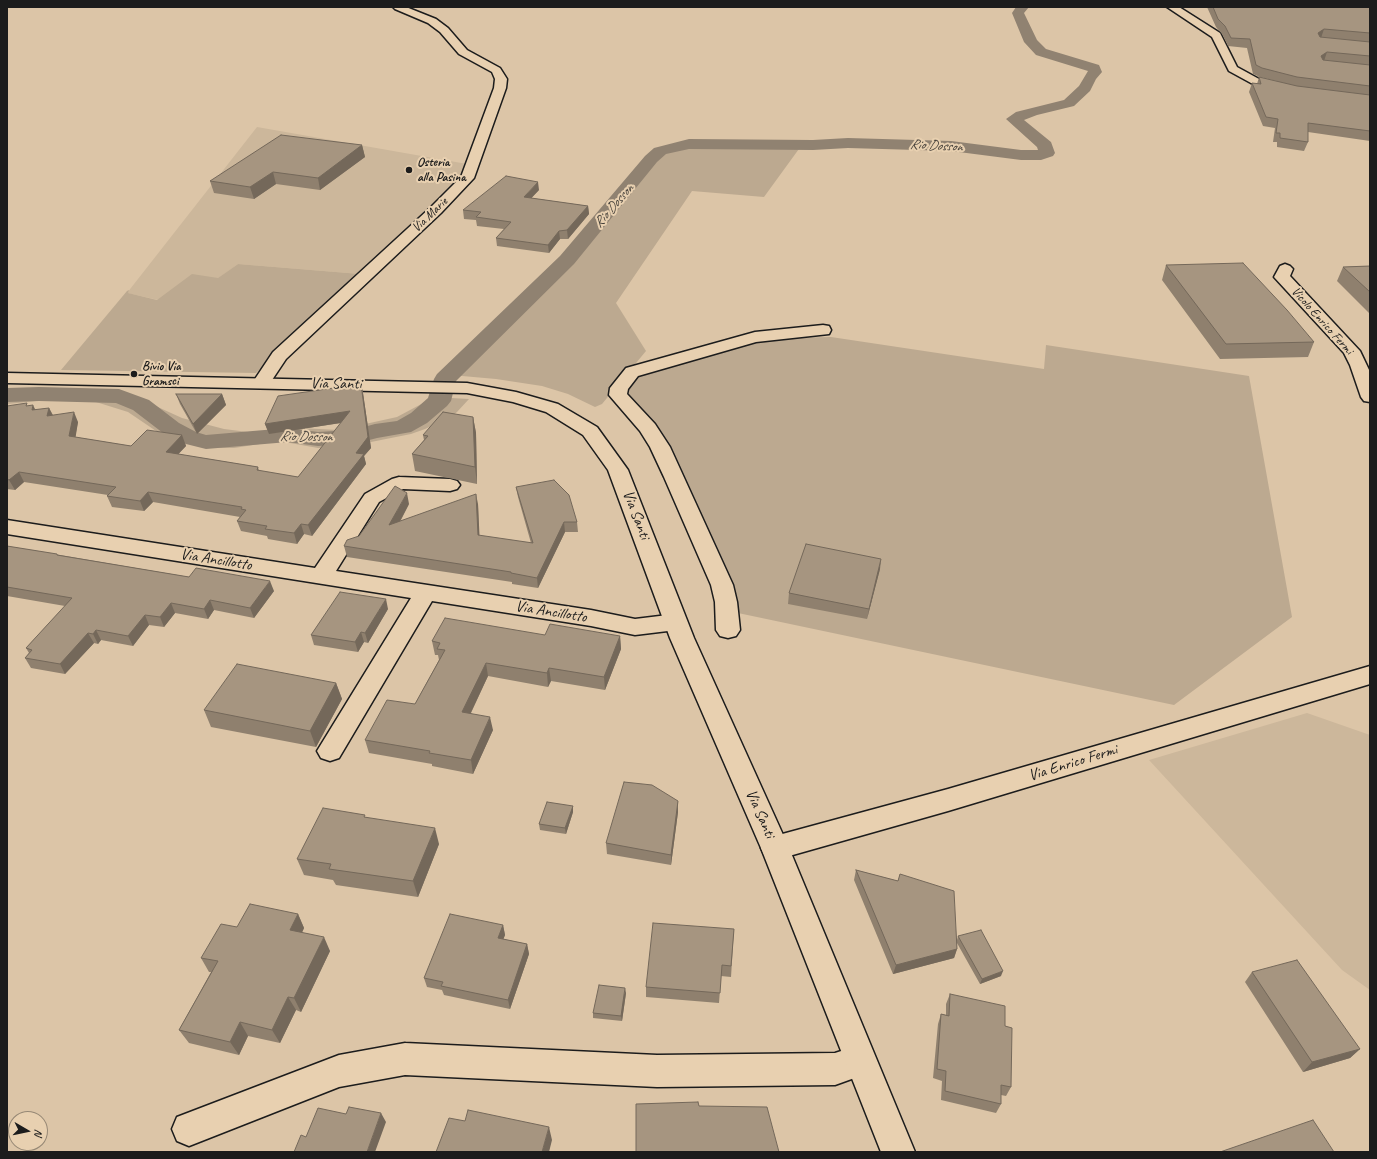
<!DOCTYPE html>
<html>
<head>
<meta charset="utf-8">
<style>
	body { margin:0 }
	#map { position:relative; width:1377px; height:1159px; overflow:hidden; background:#dcc5a7; font-family:Caveat,sans-serif }
	canvas { display:block }
	.frame { position:absolute; inset:0; border:8px solid #1c1c1c; pointer-events:none }
	.north { position:absolute; left:8px; top:1111px; width:40px; height:40px; box-sizing:border-box; background:#e8d0b0; border:1px solid #968875; border-radius:50%; rotate:99deg; font-size:11px; font-weight:700; line-height:16px; text-align:center; color:#1c1c1c }
	.north::after { content:''; display:block; margin:auto; width:14px; height:18px; background:#1c1c1c; clip-path:polygon(50% 0,100% 100%,50% 72%,0 100%) }
</style>
</head>
<body>
<div id="map">
<canvas width="1377" height="1159"></canvas>
<div class="frame"></div>
<div class="north">N</div>
</div>
<script>
const c = document.querySelector('canvas').getContext('2d');
c.lineJoin = 'round';
function paint(path, color) { c.fillStyle = color; c.fill(path, 'evenodd'); }
const poly = rows => new Path2D(rows.map(r => 'M' + r).join(''));
function strokePath(path, color, width, dash) { c.strokeStyle = color; c.lineWidth = width; c.lineCap = dash ? 'butt' : 'round'; c.setLineDash(dash || []); c.stroke(path); }
function write(font, color, halo, rows, align = 'center') {
  c.font = font + ' Caveat,sans-serif'; c.lineWidth = 4; c.setLineDash([]); c.textBaseline = 'middle'; c.strokeStyle = halo; c.fillStyle = color; for (const [text, x, y, turn = 0] of rows) {
    c.save(); c.translate(x, y); c.rotate((+turn || 0) * Math.PI / 180); c.textAlign = isNaN(turn) ? turn : align; if (halo) c.strokeText(text, 0, 0); c.fillText(text, 0, 0); c.restore();
  }
}
const built = poly([
	[257,127,467,164,462,177,360,274,238,264,181,305,127,293],
	[1307,713,1370,735,1370,990,1342,970,1149,760]
]);
const green = poly([
	[688,142,804,142,764,197,692,191,616,303,646,351,602,404,595,407,568,394,542,386,496,379,451,375,538,279,563,256,601,214,628,180,658,148],
	[238,264,360,274,256,373,61,370,127,291,129,290,128,293,157,300,192,274,218,278],
	[831,337,1044,369,1046,345,1249,376,1292,617,1174,705,738,613,690,506,675,504,624,391,634,372,742,342,773,338],
	[7,391,127,393,182,418,224,429,256,433,300,428,338,430,397,417,427,401,433,397,469,399,457,412,450,418,425,429,411,434,346,447,318,448,279,441,234,448,217,448,195,445,176,440,159,433,128,412,96,402,81,399,56,399,7,404]
]);
const canal = poly([
	[1016,7,1029,7,1024,13,1037,40,1046,49,1099,65,1102,72,1096,79,1090,91,1074,106,1037,115,1024,120,1051,142,1055,153,1053,156,1041,160,1021,160,951,151,848,148,813,150,689,149,666,154,657,162,574,264,456,381,451,401,447,406,427,423,411,432,377,438,354,444,318,446,288,442,206,449,178,442,163,433,133,410,116,403,39,401,7,402,7,388,39,387,119,389,149,400,179,423,196,432,206,435,288,428,318,432,353,430,375,424,397,421,411,413,428,398,434,379,437,374,560,256,645,156,654,148,689,139,813,140,848,138,951,141,1021,150,1038,150,1037,147,1006,119,1016,112,1064,100,1079,86,1088,71,1036,55,1024,42,1012,13,1016,7]
]);
const street = poly([
	[393,7,406,7,436,19,448,28,467,50,500,68,507,79,506,88,474,178,441,213,286,359,268,386,262,387,256,386,253,382,273,352,431,207,461,177,494,88,495,79,492,72,459,54,440,32,428,23,395,9,393,7],
	[1167,7,1179,7,1220,33,1237,67,1259,79,1291,87,1293,89,1291,91,1287,92,1251,83,1229,71,1212,37,1167,7],
	[1285,264,1290,266,1293,269,1290,276,1360,351,1370,372,1370,402,1364,401,1361,397,1350,365,1344,353,1274,277,1280,266,1285,264],
	[823,325,829,326,831,330,829,334,756,342,638,376,628,389,627,394,655,424,670,447,733,585,737,602,740,630,736,636,728,638,720,636,716,630,715,602,711,585,664,477,650,447,640,431,609,395,610,388,626,368,755,332,823,325],
	[399,477,450,479,457,481,460,485,457,489,450,491,403,489,379,502,336,571,591,610,635,619,676,614,684,616,687,622,684,628,676,630,635,635,591,626,432,601,339,758,330,761,321,758,317,751,411,598,7,534,7,520,315,568,365,494,392,479,399,477],
	[1370,666,1370,684,948,811,775,860,765,856,761,848,765,840,775,836,948,789,1370,666],
	[405,1043,657,1055,835,1053,860,1045,871,1050,876,1061,871,1072,835,1085,657,1087,405,1075,339,1087,189,1146,177,1141,172,1129,177,1117,339,1055,405,1043]
]);
const secondary = poly([
	[7,373,467,383,516,392,558,404,597,427,628,470,694,638,789,848,915,1152,881,1152,761,848,670,638,608,470,583,435,546,412,513,402,467,393,7,383,7,373]
]);
const wall = poly([
	[1207,7,1370,7,1370,141,1308,132,1308,142,1304,151,1277,147,1277,142,1273,142,1275,128,1263,126,1249,92,1252,83,1257,84,1259,77,1281,82,1260,77,1253,74,1247,48,1228,46,1222,34,1216,27],
	[362,145,365,157,320,190,276,184,254,199,214,193,210,181],
	[539,190,531,198,588,206,589,214,568,239,560,239,549,253,497,246,496,238,504,229,477,226,476,220,464,219,463,210],
	[1166,265,1314,342,1308,357,1220,359,1162,280],
	[1370,266,1370,314,1337,281,1343,267],
	[361,384,363,393,371,448,364,456,366,464,312,536,304,534,297,544,268,539,267,536,241,531,237,521,240,517,153,502,144,511,112,507,107,496,108,495,24,482,15,490,7,489,7,406,28,406,35,410,49,408,53,415,78,422,75,437,131,446,182,435,186,446,178,454,258,467,259,471,298,477,341,423,269,434,265,424],
	[176,394,222,394,226,405,197,434,180,404],
	[473,417,476,433,477,484,415,471,412,454,424,440,423,435],
	[516,487,577,522,578,532,565,532,538,588,512,584,512,582,347,557,344,546,409,504,400,522,478,504,479,536,531,543,518,497],
	[7,546,189,577,274,591,254,618,214,610,208,619,175,613,164,627,149,625,133,646,101,640,98,644,94,643,65,674,31,668,25,658,29,653,26,648,65,606,7,596],
	[880,569,867,619,788,604,789,593],
	[388,609,368,643,364,642,358,652,314,645,311,635],
	[545,635,620,636,621,649,605,690,551,681,548,687,488,676,471,713,493,730,473,774,432,766,432,764,369,753,365,740,415,704,439,660,438,655,435,655,432,641],
	[336,683,342,699,316,747,211,727,204,710],
	[678,801,678,812,671,865,607,854,606,843],
	[573,806,573,812,566,834,540,830,539,824],
	[366,817,439,844,418,897,336,885,333,880,304,875,297,859],
	[856,870,898,881,900,874,957,940,958,936,1001,976,980,984,957,943,957,949,954,958,893,974,854,880],
	[298,914,304,928,302,933,330,951,301,1012,296,1010,280,1043,248,1036,239,1055,189,1043,179,1030,211,972,209,972,201,958,237,927],
	[503,925,505,935,503,939,527,944,529,954,510,1009,444,995,442,990,427,987,424,978],
	[734,929,731,977,721,976,719,1003,646,997,646,987],
	[1252,972,1360,1049,1350,1058,1303,1072,1245,982],
	[626,993,622,1021,593,1018,593,1013],
	[950,994,1005,1026,1011,1087,1006,1096,1001,1095,1001,1104,996,1113,941,1100,942,1081,933,1078,938,1024,941,1014,946,1015,946,1004]
]);
const shadedWall = poly([
	[1324,29,1321,38,1315,42,1318,33],
	[1327,52,1324,61,1318,65,1321,56],
	[362,145,365,157,320,190,318,178],
	[273,172,276,184,254,199,250,187],
	[538,182,539,190,524,206,524,197],
	[588,206,589,214,568,239,567,230],
	[559,231,560,239,549,253,548,245],
	[361,384,363,393,371,448,364,456,366,464,312,536,308,525,356,453],
	[222,394,226,405,197,434,193,424],
	[33,405,38,415,32,410],
	[49,408,54,418,47,416],
	[350,411,353,421,269,434,265,424],
	[74,412,78,422,74,447,69,436],
	[473,417,476,433,477,484,475,467],
	[182,435,186,446,171,462,166,452],
	[19,472,24,482,15,490,9,480],
	[148,492,153,502,144,511,140,501],
	[407,493,409,504,392,536,389,525],
	[476,494,478,504,480,546,478,535],
	[564,522,565,532,538,588,537,578],
	[301,524,304,534,297,544,294,533],
	[881,559,880,569,867,619,869,609],
	[270,581,274,591,254,618,250,608],
	[386,599,388,609,368,643,365,633],
	[210,600,214,610,208,619,204,609],
	[171,603,175,613,164,627,160,617],
	[145,615,149,625,133,646,128,636],
	[96,630,101,640,98,644,93,634],
	[361,632,364,642,358,652,355,642],
	[88,633,94,643,65,674,60,664],
	[620,636,621,649,605,690,604,677],
	[486,663,488,676,465,725,462,712],
	[549,668,551,681,548,687,547,673],
	[336,683,342,699,316,747,310,731],
	[490,717,493,730,473,774,471,760],
	[678,801,678,812,671,865,671,855],
	[573,806,573,812,566,834,565,828],
	[435,828,439,844,418,897,413,881],
	[298,914,304,928,296,944,290,930],
	[503,925,505,935,500,948,498,938],
	[324,937,330,951,301,1012,294,998],
	[527,944,529,954,510,1009,508,1000],
	[957,949,954,958,893,974,896,965],
	[1003,971,1001,976,980,984,982,979],
	[625,988,626,993,622,1021,621,1016],
	[288,997,296,1010,280,1043,272,1030],
	[240,1022,248,1036,239,1055,230,1042],
	[1360,1049,1350,1058,1303,1072,1312,1062],
	[381,1113,386,1122,375,1152,367,1152],
	[549,1127,552,1140,549,1152,542,1152]
]);
const building = poly([
	[1213,7,1370,7,1370,33,1324,29,1318,33,1320,37,1370,42,1370,56,1327,52,1321,56,1323,60,1370,65,1370,86,1297,77,1262,68,1256,65,1250,39,1231,38,1225,26,1218,19,1213,7],
	[1259,77,1297,86,1370,95,1370,131,1308,123,1308,142,1280,138,1280,133,1276,133,1278,119,1266,117,1252,83,1261,84,1259,77],
	[281,135,362,145,318,178,273,172,250,187,210,181,281,135],
	[506,176,538,182,524,197,588,206,567,230,559,231,548,245,496,238,511,222,476,217,481,212,463,210,506,176],
	[1243,263,1287,310,1314,342,1226,344,1166,265,1243,263],
	[1370,266,1370,292,1343,267,1370,266],
	[361,384,368,437,356,453,364,454,308,525,301,524,294,533,265,529,267,526,237,521,246,510,241,509,242,507,148,492,140,501,107,496,116,487,19,472,9,480,7,479,7,406,27,403,26,406,33,405,32,410,49,408,47,416,74,412,69,436,131,446,147,430,182,435,166,452,258,467,257,470,298,477,350,411,265,424,278,396,361,384],
	[176,394,222,394,193,424,176,394],
	[443,412,473,417,475,467,412,454,428,436,423,435,443,412],
	[554,480,569,495,577,522,564,522,537,578,511,573,511,572,344,546,347,540,359,536,395,486,407,493,389,525,476,494,478,535,533,543,516,487,554,480],
	[806,544,881,559,869,609,789,593,806,544],
	[7,546,57,554,57,555,189,577,196,568,270,581,250,608,210,600,204,609,171,603,160,617,145,615,128,636,96,630,93,634,88,633,60,664,25,658,32,650,26,648,72,598,7,587,7,546],
	[340,592,386,599,365,633,361,632,355,642,311,635,340,592],
	[445,618,545,635,550,624,620,636,604,677,549,668,547,673,486,663,462,712,490,717,471,760,429,753,430,751,365,740,387,700,415,704,445,650,437,649,440,643,432,641,445,618],
	[237,664,336,683,310,731,204,710,237,664],
	[624,782,652,785,678,801,671,855,606,843,624,782],
	[547,802,573,806,565,828,539,824,547,802],
	[323,808,365,815,364,817,435,828,413,881,329,869,331,864,297,859,323,808],
	[856,870,898,881,900,874,954,891,957,949,896,965,856,870],
	[250,904,298,914,290,930,324,937,294,998,288,997,272,1030,240,1022,230,1042,179,1030,218,961,201,958,221,924,237,927,250,904],
	[450,914,503,925,498,938,527,944,508,1000,441,986,443,982,424,978,450,914],
	[653,923,734,929,731,966,722,965,720,993,646,987,653,923],
	[981,930,1003,971,982,979,958,936,981,930],
	[1297,960,1360,1049,1312,1062,1252,972,1297,960],
	[599,985,625,988,621,1016,593,1013,599,985],
	[950,994,1005,1006,1005,1026,1012,1028,1011,1087,1001,1085,1001,1104,945,1091,946,1071,937,1069,941,1014,949,1016,950,994],
	[698,1102,699,1106,767,1107,779,1152,636,1152,636,1104,698,1102],
	[349,1107,381,1113,367,1152,294,1152,301,1135,306,1137,318,1108,346,1114,349,1107],
	[468,1110,549,1127,542,1152,436,1152,449,1118,465,1121,468,1110],
	[1313,1120,1334,1152,1220,1152,1313,1120]
]);
const markers = [
	[409,170,4,"#1c1c1c"],
	[134,374,4,"#1c1c1c"]
];
const farPoinames = [
	["Osteria",417,163],
	["alla Pasina",417,178],
	["Bivio Via",142,367],
	["Gramsci",142,382]
];
const farStreetnames = [
	["Via Marie",430,215,-44],
	["Vicolo Enrico Fermi",1322,321,48]
];
const farWaternames = [
	["Rio Dosson",936,146,3],
	["Rio Dosson",614,206,-49],
	["Rio Dosson",306,437,1]
];
const streetNames = [
	["Via Santi",336,384,1],
	["Via Santi",636,515,69],
	["Via Ancillotto",216,560,9],
	["Via Ancillotto",551,612,9],
	["Via Enrico Fermi",1073,763,-17],
	["Via Santi",760,814,66]
];
paint(built, '#ccb79b');
paint(green, '#bca990');
paint(canal, '#908271');
strokePath(street, '#1c1c1c', 3);
strokePath(secondary, '#1c1c1c', 3);
paint(street, '#e8d0b0');
paint(secondary, '#e8d0b0');
paint(wall, '#8f806e');
paint(shadedWall, '#74685a');
paint(building, '#a69580');
strokePath(building, '#74685a', 1);
for (const [x, y, r, color] of markers) { const dot = new Path2D(); dot.arc(x, y, r, 0, 2 * Math.PI); c.fillStyle = color; c.fill(dot); strokePath(dot, '#e8d0b0', 1.5); }
write('bold 13px', '#1c1c1c', '#e8d0b0', farPoinames, 'left');
write('13px', '#1c1c1c', '#e8d0b0', farStreetnames);
write('italic 14px', '#45403a', '#e8d0b0', farWaternames);
write('16px', '#1c1c1c', '#e8d0b0', streetNames);
</script>
</body>
</html>
